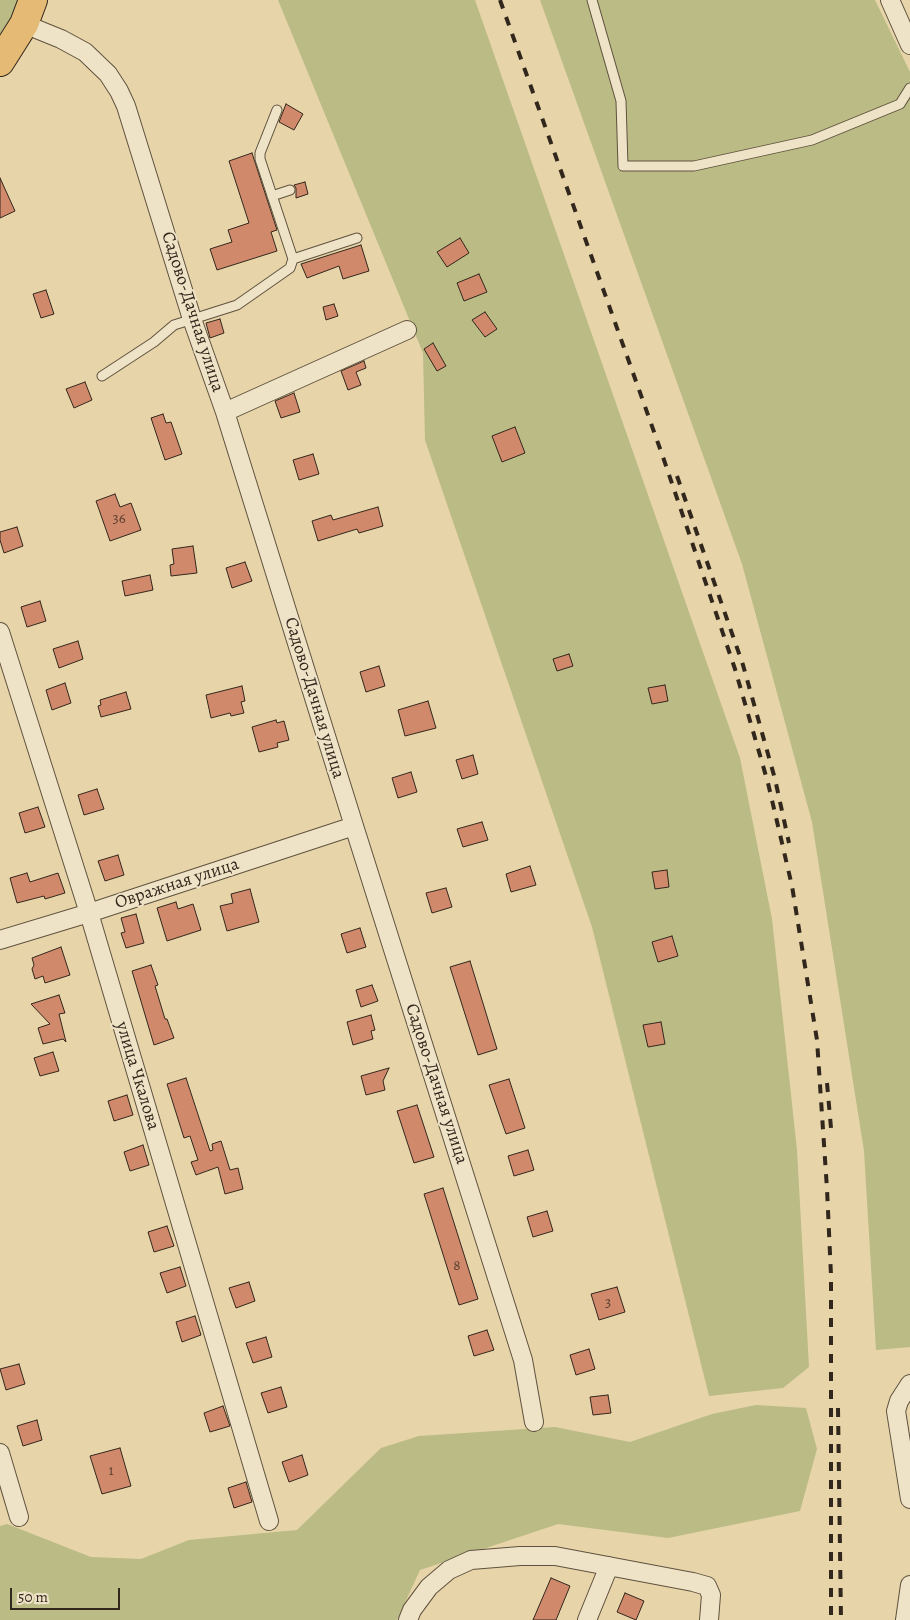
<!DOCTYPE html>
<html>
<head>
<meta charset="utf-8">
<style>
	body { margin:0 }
	#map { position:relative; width:910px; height:1620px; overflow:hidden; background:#e7d4a9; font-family:Alegreya,serif }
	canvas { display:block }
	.scale { position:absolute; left:10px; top:1588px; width:110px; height:22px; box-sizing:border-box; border:2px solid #32271c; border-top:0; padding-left:6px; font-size:15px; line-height:18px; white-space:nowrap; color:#32271c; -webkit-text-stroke:4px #efe3c7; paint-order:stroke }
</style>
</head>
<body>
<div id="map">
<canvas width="910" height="1620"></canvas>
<div class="scale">50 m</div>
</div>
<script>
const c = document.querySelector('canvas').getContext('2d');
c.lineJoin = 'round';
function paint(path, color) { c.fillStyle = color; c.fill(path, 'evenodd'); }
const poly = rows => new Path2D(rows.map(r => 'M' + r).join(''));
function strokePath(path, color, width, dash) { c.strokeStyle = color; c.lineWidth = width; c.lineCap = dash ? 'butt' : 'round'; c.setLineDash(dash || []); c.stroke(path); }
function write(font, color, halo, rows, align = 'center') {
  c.font = font + ' Alegreya,serif'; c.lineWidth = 4; c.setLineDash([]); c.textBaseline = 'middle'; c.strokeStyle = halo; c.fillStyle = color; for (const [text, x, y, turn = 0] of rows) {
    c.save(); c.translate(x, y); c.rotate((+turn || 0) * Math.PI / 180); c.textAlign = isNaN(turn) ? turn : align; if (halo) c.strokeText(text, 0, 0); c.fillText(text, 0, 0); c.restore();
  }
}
const green = poly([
	[0,0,23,0,0,36],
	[278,0,475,0,740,758,772,919,797,1150,809,1367,783,1388,709,1396,592,927,425,440,423,353],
	[540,0,875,0,910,72,910,1347,876,1350,864,1151,812,822,742,564],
	[756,1405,806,1408,817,1449,800,1511,668,1538,558,1524,420,1570,397,1620,0,1620,0,1526,7,1524,91,1557,141,1559,189,1540,297,1530,381,1448,419,1436,555,1427,630,1442,712,1414]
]);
const building = poly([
	[286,104,303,114,294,130,279,122,286,104],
	[252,153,277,230,271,232,277,251,217,270,210,249,232,242,228,230,249,223,229,161,252,153],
	[0,178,15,211,0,218,0,178],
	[305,182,308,194,296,198,296,188,294,185,305,182],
	[460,238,469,253,447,267,437,252,460,238],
	[361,245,369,271,343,279,339,266,307,278,301,264,361,245],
	[479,274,487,292,464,301,457,283,479,274],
	[46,290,54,314,41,318,33,294,46,290],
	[334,304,338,316,326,320,323,307,334,304],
	[485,312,497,329,485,337,472,320,485,312],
	[220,319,224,333,210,338,206,323,220,319],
	[433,343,446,366,437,371,424,349,433,343],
	[364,361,366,368,356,372,361,385,348,390,341,371,364,361],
	[85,382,92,400,74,408,66,389,85,382],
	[294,393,300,412,281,418,275,401,294,393],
	[163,414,166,423,171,422,182,454,165,460,151,418,163,414],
	[515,427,525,453,502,462,492,436,515,427],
	[313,454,319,474,299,480,293,460,313,454],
	[115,494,120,507,131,503,141,530,110,541,96,501,115,494],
	[378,507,383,526,359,533,357,529,318,541,312,521,331,515,333,520,378,507],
	[17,527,23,546,4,553,0,540,0,532,17,527],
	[193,546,197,573,171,576,170,565,174,564,172,549,193,546],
	[245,562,252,581,232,588,226,568,245,562],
	[150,575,153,590,125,596,122,581,150,575],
	[40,601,46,621,27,627,21,607,40,601],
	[78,641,83,659,59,668,53,649,78,641],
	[569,654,573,666,557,671,553,659,569,654],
	[379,666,385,686,366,692,360,672,379,666],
	[65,683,71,703,52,710,46,690,65,683],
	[665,685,668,701,652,704,648,688,665,685],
	[242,686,245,701,241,702,244,713,231,716,230,713,211,718,206,695,242,686],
	[126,692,131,709,101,717,98,706,101,705,100,700,126,692],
	[428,701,436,728,405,736,398,710,428,701],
	[276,720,277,723,284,721,289,740,277,743,278,747,259,752,252,727,276,720],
	[473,755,478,774,462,779,456,760,473,755],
	[411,772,417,792,398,798,392,778,411,772],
	[97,789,104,809,84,815,78,795,97,789],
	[38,807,45,827,25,833,19,813,38,807],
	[482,822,488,840,463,847,457,829,482,822],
	[118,855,124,875,105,881,98,861,118,855],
	[530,866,536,885,511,892,506,874,530,866],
	[667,870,669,887,655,889,652,872,667,870],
	[27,873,30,882,58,873,65,893,45,899,44,896,17,903,10,878,27,873],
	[446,888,452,907,432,913,426,893,446,888],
	[250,889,259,922,227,931,220,906,233,903,231,894,250,889],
	[176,902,178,909,193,904,201,930,167,941,157,908,176,902],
	[136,914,144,943,126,948,121,933,125,932,121,918,136,914],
	[360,928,366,947,347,953,341,934,360,928],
	[672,936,678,956,658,962,652,942,672,936],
	[61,947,70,975,45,983,43,976,35,979,32,969,34,965,32,958,61,947],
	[470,961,497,1049,478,1055,450,967,470,961],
	[151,965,158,985,155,986,165,1019,167,1019,174,1038,154,1045,132,971,151,965],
	[372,985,378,1001,361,1007,356,990,372,985],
	[59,995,65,1013,59,1014,66,1042,63,1039,43,1044,38,1028,50,1024,31,1004,59,995],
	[371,1015,375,1030,371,1031,373,1039,353,1045,347,1022,371,1015],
	[661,1022,665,1044,648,1047,643,1025,661,1022],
	[53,1052,59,1071,40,1076,34,1058,53,1052],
	[389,1068,383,1081,385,1090,366,1095,361,1076,389,1068],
	[186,1078,210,1151,213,1150,212,1144,221,1141,230,1170,238,1168,243,1189,225,1194,218,1167,196,1175,191,1162,198,1160,190,1136,184,1138,167,1084,186,1078],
	[509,1079,525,1128,506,1134,489,1085,509,1079],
	[127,1095,133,1115,114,1121,108,1101,127,1095],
	[417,1105,434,1157,414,1163,397,1111,417,1105],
	[143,1145,149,1165,130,1171,124,1152,143,1145],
	[528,1150,534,1170,514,1176,508,1156,528,1150],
	[443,1188,478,1299,459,1305,424,1194,443,1188],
	[547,1211,553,1231,533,1237,527,1217,547,1211],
	[167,1226,174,1246,154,1252,148,1232,167,1226],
	[180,1267,186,1286,167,1293,160,1273,180,1267],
	[249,1282,255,1301,236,1308,229,1288,249,1282],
	[617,1287,625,1312,599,1320,591,1294,617,1287],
	[195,1316,201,1335,182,1342,176,1322,195,1316],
	[487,1330,494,1350,474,1356,468,1336,487,1330],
	[266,1337,272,1357,253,1363,246,1343,266,1337],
	[589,1349,595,1369,576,1375,570,1355,589,1349],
	[19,1364,25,1384,6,1390,0,1369,19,1364],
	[281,1387,287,1407,268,1413,261,1393,281,1387],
	[608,1395,611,1413,593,1415,590,1397,608,1395],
	[223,1406,230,1426,210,1432,204,1413,223,1406],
	[37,1420,42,1440,23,1446,17,1426,37,1420],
	[120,1448,131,1486,102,1494,90,1456,120,1448],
	[302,1455,308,1475,289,1482,282,1462,302,1455],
	[246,1482,252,1502,234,1508,228,1488,246,1482],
	[551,1578,570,1586,556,1620,533,1620,551,1578],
	[625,1593,644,1601,636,1620,617,1612,625,1593]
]);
const service = poly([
	[592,0,621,101,623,166,694,166,812,140,900,104,910,88],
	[272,196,290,190],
	[293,259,357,238],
	[102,376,154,342,174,325,237,305,290,268,293,259,260,159,260,153,277,110]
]);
const minor = poly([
	[890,0,910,45],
	[24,24,61,39,85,52,108,74,119,91,126,106,192,319,225,412,354,826,523,1360,534,1422],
	[225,412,407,330],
	[0,632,89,913,269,1521],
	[0,940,89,913,354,826],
	[910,1384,899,1401,896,1411,910,1499],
	[0,1453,19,1517],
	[408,1620,412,1610,429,1587,449,1570,471,1560,520,1556,555,1556,693,1582,707,1586,711,1595,709,1620],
	[587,1620,609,1566],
	[905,1620,910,1585]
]);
const primary = poly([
	[0,62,24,24,33,0]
]);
const rail = poly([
	[500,0,663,457,735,669,768,783,792,886,817,1040,827,1189,831,1275,831,1620],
	[677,476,743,665,775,779,789,843],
	[827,1083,831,1128],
	[838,1408,841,1620]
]);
const numberNames = [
	["36",119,519],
	["8",457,1266],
	["3",608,1303],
	["1",111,1471]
];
const streetNames = [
	["Садово-Дачная улица",192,312,72],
	["Садово-Дачная улица",314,698,73],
	["Овражная улица",177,884,-18],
	["улица Чкалова",137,1076,73],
	["Садово-Дачная улица",436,1084,72]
];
paint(green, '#babb85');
paint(building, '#d1896b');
strokePath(building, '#32271c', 1);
strokePath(service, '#5f523f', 11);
strokePath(minor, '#5f523f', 20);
strokePath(primary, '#32271c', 30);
strokePath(service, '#efe3c7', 9);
strokePath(minor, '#efe3c7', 18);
strokePath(primary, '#e4ba74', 28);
strokePath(rail, '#32271c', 4, [9, 9]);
write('15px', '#5a4030', null, numberNames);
write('18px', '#32271c', '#efe3c7', streetNames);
</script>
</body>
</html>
